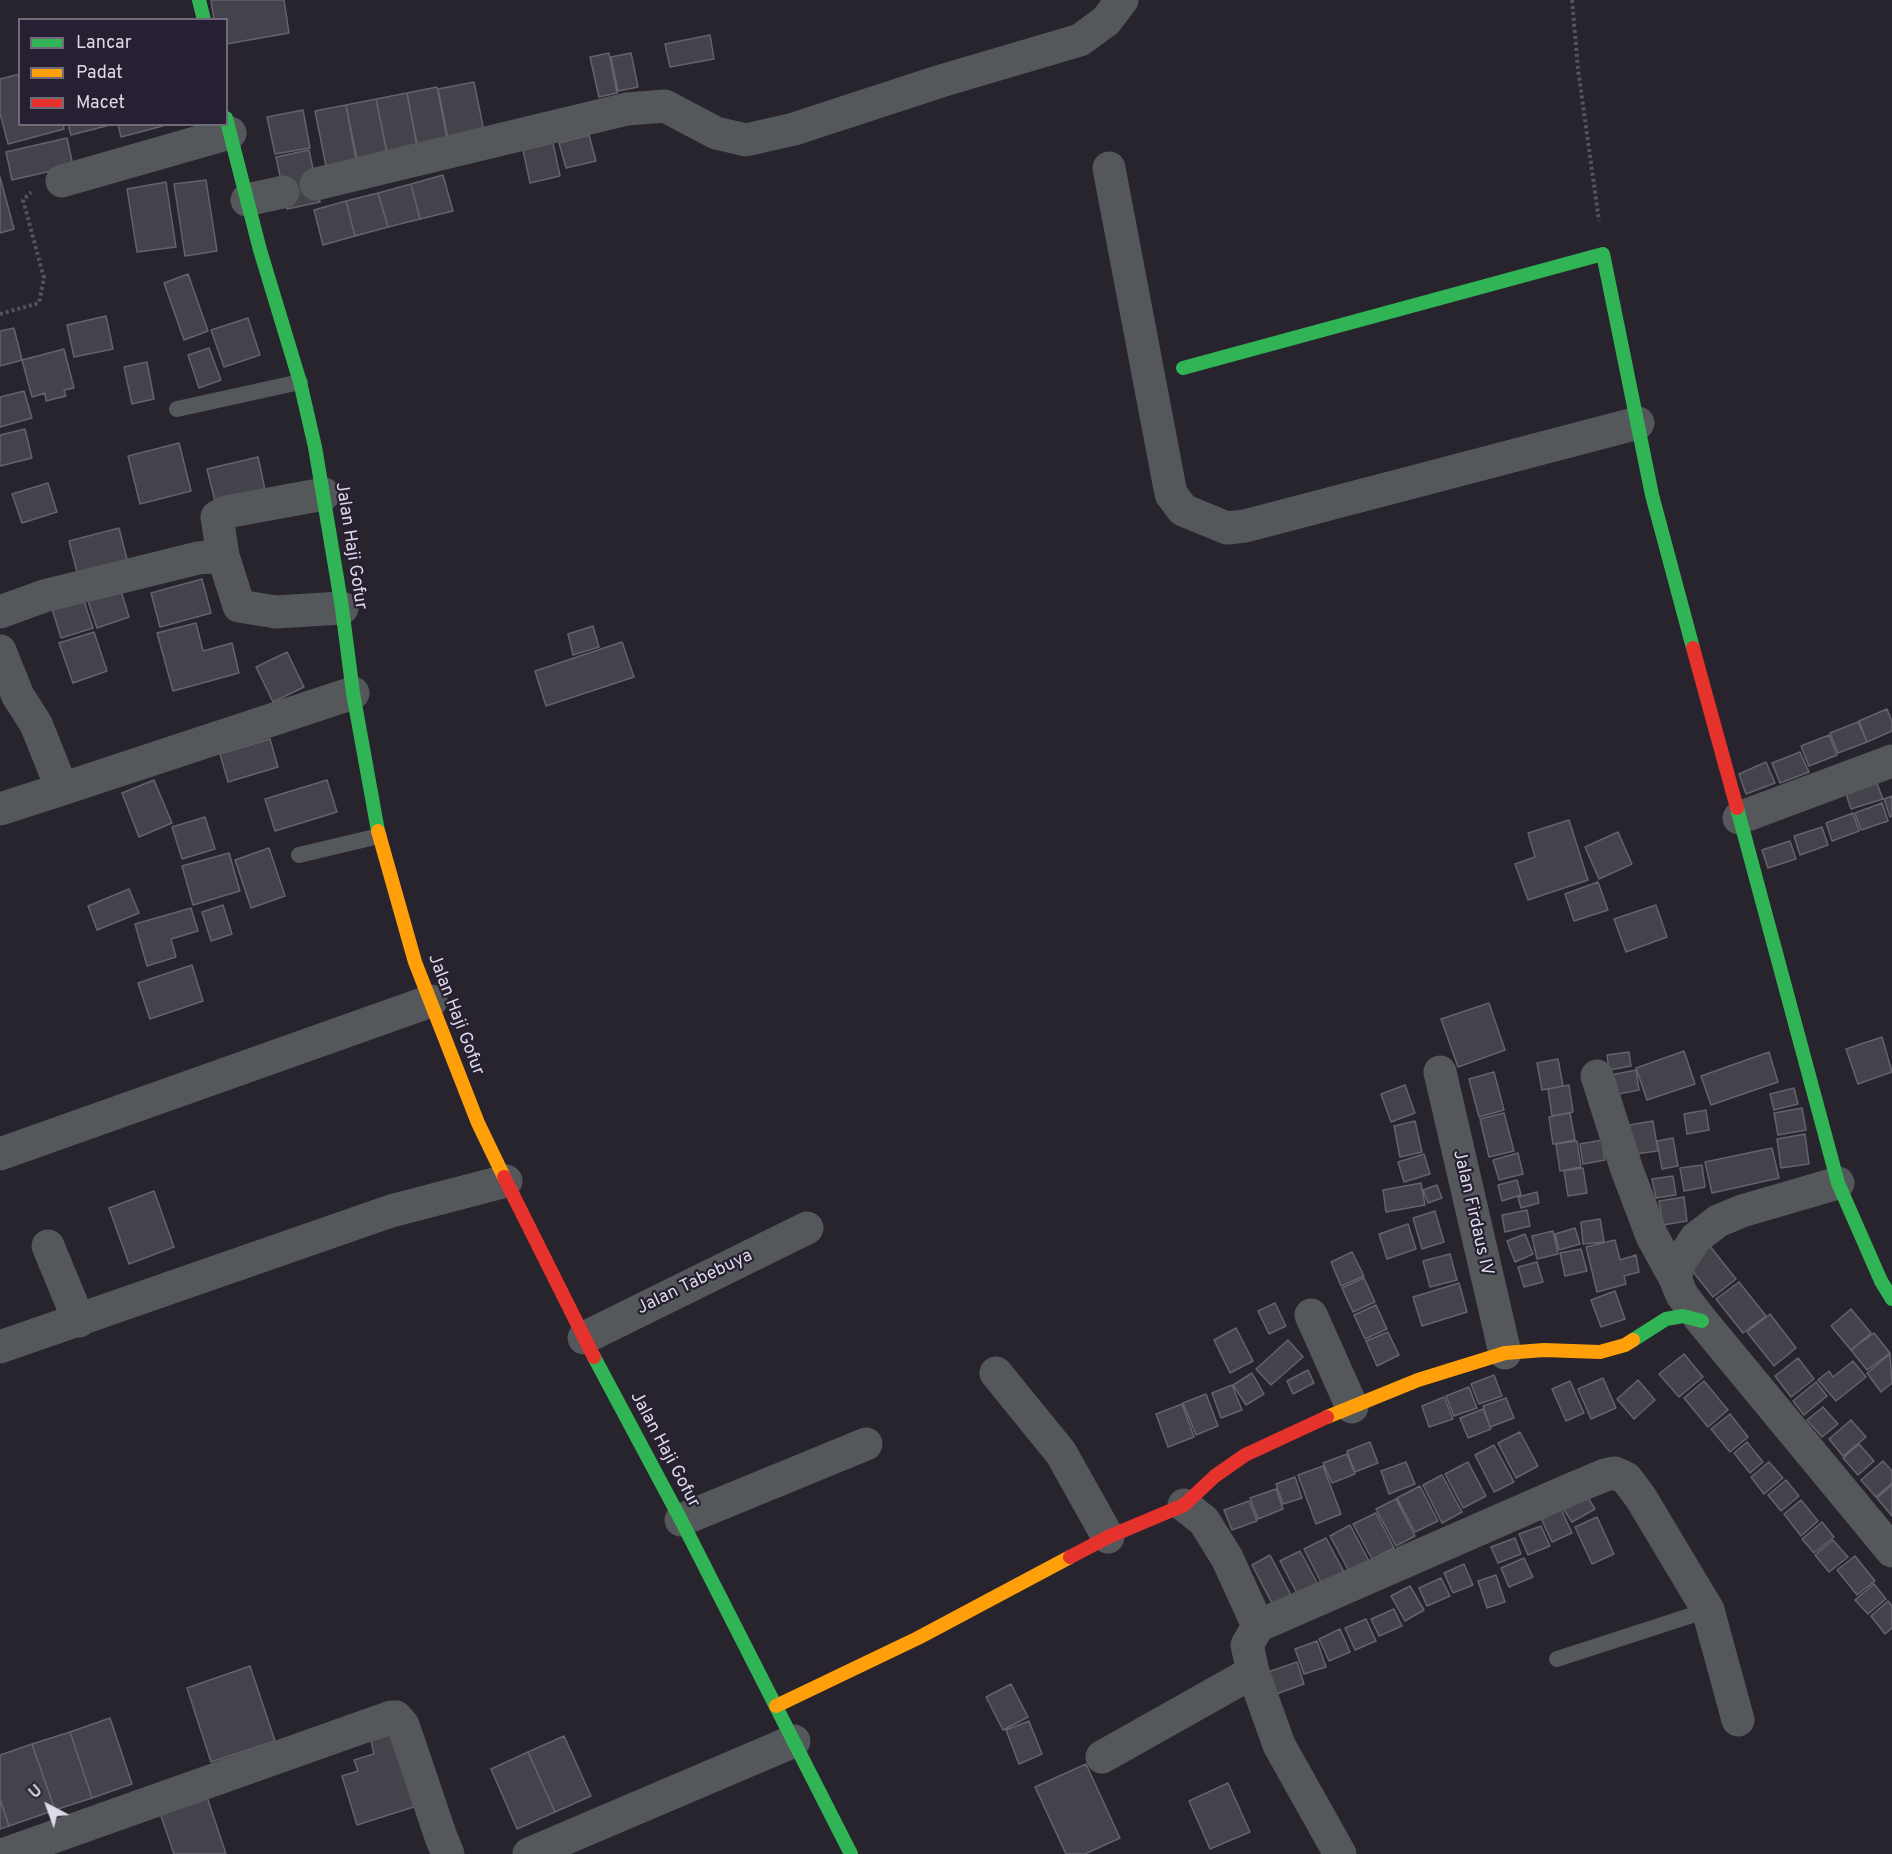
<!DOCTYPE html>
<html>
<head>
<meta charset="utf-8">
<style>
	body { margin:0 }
	#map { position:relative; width:1892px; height:1854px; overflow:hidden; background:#27242e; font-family:Overpass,sans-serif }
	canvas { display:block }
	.legend { position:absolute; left:18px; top:18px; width:210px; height:108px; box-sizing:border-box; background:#262032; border:2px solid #706a7a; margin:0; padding:8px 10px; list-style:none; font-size:18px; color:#dedae7 }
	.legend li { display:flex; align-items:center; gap:12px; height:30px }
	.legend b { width:30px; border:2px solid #706a7a }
	.north { position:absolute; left:18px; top:1776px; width:60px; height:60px; -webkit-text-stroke:4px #262032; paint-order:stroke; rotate:319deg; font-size:16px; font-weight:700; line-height:24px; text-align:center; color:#dedae7 }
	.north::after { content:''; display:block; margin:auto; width:21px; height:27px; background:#dedae7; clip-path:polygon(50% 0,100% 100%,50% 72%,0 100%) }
</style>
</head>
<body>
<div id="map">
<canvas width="1892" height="1854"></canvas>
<ul class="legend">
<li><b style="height:8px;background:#30b455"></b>Lancar</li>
<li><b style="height:8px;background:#ff9f0a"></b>Padat</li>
<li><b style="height:8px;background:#e5322d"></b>Macet</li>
</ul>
<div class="north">U</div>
</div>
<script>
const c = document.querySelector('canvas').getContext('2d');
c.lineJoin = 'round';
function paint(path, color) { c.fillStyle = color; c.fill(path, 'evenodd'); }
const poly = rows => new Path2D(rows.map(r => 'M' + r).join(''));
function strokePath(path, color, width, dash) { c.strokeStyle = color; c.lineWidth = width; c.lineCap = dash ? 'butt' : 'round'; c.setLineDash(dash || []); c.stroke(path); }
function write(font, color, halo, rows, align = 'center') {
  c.font = font + ' Overpass,sans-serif'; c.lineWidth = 4.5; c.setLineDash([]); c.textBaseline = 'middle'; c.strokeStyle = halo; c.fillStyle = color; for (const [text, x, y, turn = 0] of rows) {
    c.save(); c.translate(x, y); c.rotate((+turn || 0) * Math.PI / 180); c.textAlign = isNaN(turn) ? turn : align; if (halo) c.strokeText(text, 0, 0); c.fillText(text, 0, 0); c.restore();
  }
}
const building = poly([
	[211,0,284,0,289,33,226,44,226,20,214,20,211,0],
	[710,35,714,59,670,67,665,44,710,35],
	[609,53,617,93,599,97,590,57,609,53],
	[631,53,638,87,618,91,611,57,631,53],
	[20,74,20,124,63,124,64,129,8,144,0,113,0,79,20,74],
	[474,82,484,131,448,138,438,89,474,82],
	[437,87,447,138,417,144,407,93,437,87],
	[407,93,417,146,387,152,376,99,407,93],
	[376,99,387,153,357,159,346,105,376,99],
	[346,105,356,160,326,166,315,111,346,105],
	[303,110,310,148,275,154,267,117,303,110],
	[68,124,114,124,71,135,68,124],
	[118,124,170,124,121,137,118,124],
	[589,135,596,161,566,168,559,143,589,135],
	[67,138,73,166,12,180,6,152,67,138],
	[553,143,560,176,530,183,523,150,553,143],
	[309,150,320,202,287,209,276,157,309,150],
	[443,175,453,211,420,219,411,184,443,175],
	[0,177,14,229,0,233,0,177],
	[206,180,217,251,185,256,174,184,206,180],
	[166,182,176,247,137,252,127,189,166,182],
	[411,184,420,219,388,227,378,193,411,184],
	[378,193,388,227,355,236,346,201,378,193],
	[346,201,355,236,323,245,314,210,346,201],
	[188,274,208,331,184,340,164,283,188,274],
	[106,316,113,349,74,357,67,325,106,316],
	[248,318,260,355,224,367,211,330,248,318],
	[14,328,22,360,0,366,0,331,14,328],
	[209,348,221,380,199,388,188,355,209,348],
	[64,349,74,388,64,390,66,396,46,401,45,393,32,397,22,360,64,349],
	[147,362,154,399,132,404,124,367,147,362],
	[24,391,32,418,0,427,0,397,24,391],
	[25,429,32,458,0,466,0,435,25,429],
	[179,443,191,491,140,504,128,456,179,443],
	[258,457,265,490,215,501,207,469,258,457],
	[48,483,57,512,22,523,12,494,48,483],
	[119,528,129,567,79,580,69,541,119,528],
	[202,579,211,613,160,627,151,593,202,579],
	[118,581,129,617,97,628,85,592,118,581],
	[81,592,93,628,61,638,50,602,81,592],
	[196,623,203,651,232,643,239,673,173,691,157,633,196,623],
	[593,626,599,647,573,655,568,634,593,626],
	[94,632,107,671,73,683,59,643,94,632],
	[622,642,634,677,546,706,535,671,622,642],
	[287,652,304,687,273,702,256,667,287,652],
	[1887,709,1892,722,1892,731,1867,742,1859,721,1887,709],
	[1858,722,1867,742,1838,753,1830,733,1858,722],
	[1829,735,1837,755,1809,766,1801,746,1829,735],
	[270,739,278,767,228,782,220,754,270,739],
	[1800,752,1809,772,1780,783,1772,763,1800,752],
	[1766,762,1775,783,1746,794,1739,774,1766,762],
	[154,780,172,823,139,837,122,793,154,780],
	[327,780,337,812,275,831,265,799,327,780],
	[1876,781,1883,799,1851,809,1845,791,1876,781],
	[1892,796,1892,816,1890,817,1884,799,1892,796],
	[1882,803,1888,821,1861,830,1855,813,1882,803],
	[1853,813,1859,831,1832,841,1826,823,1853,813],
	[205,817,215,849,182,859,172,827,205,817],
	[1569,820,1588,880,1528,900,1515,864,1535,857,1528,833,1569,820],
	[1822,827,1828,845,1800,855,1794,836,1822,827],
	[1618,832,1632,864,1599,879,1585,847,1618,832],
	[1790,841,1796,859,1768,868,1762,850,1790,841],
	[269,848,285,896,251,908,235,860,269,848],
	[229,853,240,891,193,905,182,866,229,853],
	[1598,882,1608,910,1574,921,1565,894,1598,882],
	[129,889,139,913,97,930,88,906,129,889],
	[223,905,232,934,211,941,202,912,223,905],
	[1656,905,1667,937,1626,952,1614,919,1656,905],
	[191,908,198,931,171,939,176,957,147,966,135,924,191,908],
	[192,965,203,1001,150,1019,138,983,192,965],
	[1489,1003,1505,1050,1458,1067,1441,1019,1489,1003],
	[1882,1037,1892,1072,1858,1084,1846,1049,1882,1037],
	[1684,1051,1695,1084,1647,1100,1636,1068,1684,1051],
	[1629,1052,1631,1066,1609,1070,1607,1055,1629,1052],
	[1769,1052,1778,1082,1711,1105,1701,1076,1769,1052],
	[1558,1059,1563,1086,1542,1090,1537,1063,1558,1059],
	[1636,1070,1639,1090,1614,1095,1611,1075,1636,1070],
	[1494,1072,1504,1110,1479,1117,1469,1079,1494,1072],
	[1405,1085,1415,1113,1391,1122,1381,1094,1405,1085],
	[1569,1085,1573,1112,1552,1116,1548,1089,1569,1085],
	[1794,1088,1798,1104,1774,1110,1770,1094,1794,1088],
	[1802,1108,1806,1130,1778,1135,1774,1113,1802,1108],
	[1706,1110,1709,1130,1687,1134,1684,1114,1706,1110],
	[1504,1113,1514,1151,1489,1157,1480,1119,1504,1113],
	[1570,1113,1575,1140,1553,1144,1549,1117,1570,1113],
	[1415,1121,1422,1152,1400,1157,1394,1126,1415,1121],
	[1653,1121,1658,1151,1634,1154,1629,1125,1653,1121],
	[1805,1134,1809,1164,1781,1168,1777,1139,1805,1134],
	[1673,1138,1678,1166,1662,1169,1657,1141,1673,1138],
	[1602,1140,1605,1160,1583,1164,1580,1144,1602,1140],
	[1577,1141,1581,1167,1560,1171,1556,1144,1577,1141],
	[1772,1148,1779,1178,1712,1193,1705,1162,1772,1148],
	[1518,1153,1523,1174,1499,1180,1493,1160,1518,1153],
	[1424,1154,1430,1174,1404,1182,1398,1162,1424,1154],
	[1702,1165,1705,1187,1684,1191,1680,1168,1702,1165],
	[1583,1168,1587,1193,1568,1196,1564,1171,1583,1168],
	[1673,1176,1676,1195,1656,1198,1652,1179,1673,1176],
	[1517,1180,1521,1195,1502,1201,1498,1185,1517,1180],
	[1421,1183,1425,1205,1386,1212,1383,1190,1421,1183],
	[1437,1185,1442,1198,1428,1203,1423,1190,1437,1185],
	[154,1191,174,1247,129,1264,109,1208,154,1191],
	[1537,1192,1539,1203,1521,1208,1518,1197,1537,1192],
	[1684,1197,1687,1221,1663,1225,1659,1201,1684,1197],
	[1527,1210,1530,1226,1505,1232,1502,1215,1527,1210],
	[1435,1211,1444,1242,1422,1249,1413,1218,1435,1211],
	[1600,1219,1604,1242,1583,1244,1581,1222,1600,1219],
	[1408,1224,1416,1249,1387,1259,1379,1234,1408,1224],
	[1575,1228,1580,1244,1559,1250,1555,1234,1575,1228],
	[1553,1231,1558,1254,1537,1259,1532,1236,1553,1231],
	[1525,1234,1533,1254,1515,1262,1507,1241,1525,1234],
	[1615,1240,1620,1260,1636,1255,1639,1272,1624,1276,1626,1284,1597,1292,1586,1247,1615,1240],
	[1709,1245,1736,1279,1713,1297,1686,1263,1709,1245],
	[1581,1249,1587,1271,1565,1276,1560,1253,1581,1249],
	[1352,1252,1364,1276,1341,1286,1331,1262,1352,1252],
	[1450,1254,1457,1280,1430,1287,1423,1261,1450,1254],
	[1537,1262,1543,1282,1524,1287,1518,1267,1537,1262],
	[1364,1278,1375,1302,1353,1312,1342,1288,1364,1278],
	[1739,1282,1766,1316,1743,1333,1716,1299,1739,1282],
	[1459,1283,1467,1312,1422,1326,1413,1297,1459,1283],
	[1615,1291,1625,1319,1601,1327,1591,1300,1615,1291],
	[1275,1303,1286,1326,1269,1334,1258,1311,1275,1303],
	[1376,1305,1387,1329,1365,1339,1354,1315,1376,1305],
	[1851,1309,1871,1333,1851,1350,1831,1326,1851,1309],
	[1770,1314,1796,1348,1774,1366,1747,1332,1770,1314],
	[1236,1328,1253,1361,1230,1373,1214,1340,1236,1328],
	[1388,1332,1399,1355,1377,1366,1366,1341,1388,1332],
	[1874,1333,1890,1353,1867,1370,1851,1350,1874,1333],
	[1288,1340,1303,1357,1271,1385,1256,1369,1288,1340],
	[1684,1354,1703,1377,1679,1397,1659,1374,1684,1354],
	[1890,1354,1892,1383,1881,1392,1867,1373,1890,1354],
	[1798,1358,1814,1379,1791,1397,1775,1376,1798,1358],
	[1853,1361,1866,1377,1836,1401,1818,1380,1829,1371,1833,1377,1853,1361],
	[1308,1370,1314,1383,1293,1394,1287,1381,1308,1370],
	[1252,1373,1264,1394,1246,1405,1233,1385,1252,1373],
	[1494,1375,1502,1396,1479,1404,1471,1384,1494,1375],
	[1603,1378,1616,1408,1591,1419,1578,1389,1603,1378],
	[1638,1380,1655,1400,1634,1419,1617,1399,1638,1380],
	[1570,1381,1584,1413,1566,1421,1552,1389,1570,1381],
	[1704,1381,1728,1410,1708,1427,1684,1398,1704,1381],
	[1816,1382,1827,1396,1804,1415,1793,1401,1816,1382],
	[1232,1385,1242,1410,1221,1418,1212,1393,1232,1385],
	[1469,1387,1477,1408,1454,1416,1446,1396,1469,1387],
	[1206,1394,1218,1426,1196,1435,1183,1403,1206,1394],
	[1444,1397,1453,1419,1429,1427,1422,1406,1444,1397],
	[1506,1398,1514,1418,1490,1427,1483,1406,1506,1398],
	[1182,1404,1194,1437,1168,1447,1156,1414,1182,1404],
	[1823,1407,1838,1424,1822,1437,1807,1420,1823,1407],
	[1483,1409,1491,1429,1468,1438,1460,1418,1483,1409],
	[1730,1414,1748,1437,1730,1452,1711,1429,1730,1414],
	[1851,1420,1866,1437,1843,1456,1829,1439,1851,1420],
	[1520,1432,1538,1466,1516,1478,1498,1443,1520,1432],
	[1370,1442,1378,1463,1355,1472,1347,1451,1370,1442],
	[1747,1442,1763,1462,1750,1473,1734,1453,1747,1442],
	[1859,1444,1874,1461,1858,1475,1843,1458,1859,1444],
	[1494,1445,1514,1482,1494,1492,1475,1455,1494,1445],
	[1347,1454,1355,1474,1332,1483,1323,1463,1347,1454],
	[1883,1461,1892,1471,1892,1483,1876,1497,1861,1480,1883,1461],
	[1406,1462,1415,1484,1389,1494,1381,1471,1406,1462],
	[1468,1462,1486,1496,1463,1508,1445,1474,1468,1462],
	[1769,1462,1783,1478,1764,1494,1751,1477,1769,1462],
	[1323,1466,1341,1514,1316,1524,1298,1475,1323,1466],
	[1442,1475,1462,1512,1442,1523,1423,1485,1442,1475],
	[1295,1477,1302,1498,1283,1504,1276,1484,1295,1477],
	[1786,1480,1799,1496,1781,1511,1768,1495,1786,1480],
	[1892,1485,1892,1516,1877,1498,1892,1485],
	[1420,1486,1438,1521,1415,1532,1397,1498,1420,1486],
	[1276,1489,1283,1509,1258,1519,1250,1498,1276,1489],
	[1584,1491,1595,1509,1572,1522,1561,1505,1584,1491],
	[1396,1499,1415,1536,1396,1546,1376,1509,1396,1499],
	[1801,1500,1818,1521,1801,1536,1784,1514,1801,1500],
	[1249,1501,1257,1521,1232,1530,1224,1510,1249,1501],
	[1560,1507,1572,1533,1552,1542,1540,1516,1560,1507],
	[1376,1513,1394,1548,1372,1559,1353,1524,1376,1513],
	[1597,1517,1614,1554,1592,1564,1575,1527,1597,1517],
	[1822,1522,1834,1537,1814,1553,1802,1539,1822,1522],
	[1350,1525,1370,1563,1350,1573,1330,1536,1350,1525],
	[1541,1526,1550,1546,1528,1555,1519,1534,1541,1526],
	[1326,1538,1344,1572,1322,1584,1304,1549,1326,1538],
	[1515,1538,1521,1554,1498,1563,1491,1547,1515,1538],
	[1833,1540,1848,1557,1829,1572,1815,1555,1833,1540],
	[1300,1551,1320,1588,1300,1599,1280,1561,1300,1551],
	[1270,1555,1292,1597,1274,1607,1252,1565,1270,1555],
	[1855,1556,1875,1581,1857,1595,1837,1570,1855,1556],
	[1524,1558,1533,1577,1509,1587,1501,1568,1524,1558],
	[1464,1564,1473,1585,1453,1593,1444,1573,1464,1564],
	[1496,1575,1505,1602,1487,1608,1478,1581,1496,1575],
	[1441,1578,1450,1596,1427,1606,1419,1588,1441,1578],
	[1874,1584,1886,1599,1868,1614,1855,1600,1874,1584],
	[1410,1586,1424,1610,1405,1621,1391,1596,1410,1586],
	[1888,1601,1892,1606,1892,1628,1885,1634,1871,1616,1888,1601],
	[1394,1609,1402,1626,1379,1636,1371,1619,1394,1609],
	[1366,1619,1376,1641,1355,1650,1345,1628,1366,1619],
	[1340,1629,1350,1652,1329,1661,1319,1639,1340,1629],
	[1317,1641,1326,1667,1304,1674,1295,1649,1317,1641],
	[1297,1662,1304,1684,1276,1694,1268,1672,1297,1662],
	[250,1666,275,1741,211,1762,187,1688,250,1666],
	[1011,1684,1028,1717,1003,1730,986,1697,1011,1684],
	[110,1718,132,1784,92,1798,70,1732,110,1718],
	[1029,1721,1042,1754,1019,1764,1006,1730,1029,1721],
	[401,1731,423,1804,357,1825,342,1776,358,1771,354,1760,374,1754,371,1741,401,1731],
	[70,1732,92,1798,55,1810,32,1744,70,1732],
	[564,1736,591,1796,555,1812,528,1752,564,1736],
	[32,1744,55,1810,9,1826,0,1799,0,1755,32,1744],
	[528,1752,555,1812,517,1829,491,1769,528,1752],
	[1086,1764,1120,1838,1085,1854,1066,1854,1035,1787,1086,1764],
	[1228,1783,1250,1832,1210,1849,1189,1801,1228,1783],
	[206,1794,226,1854,174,1854,159,1810,206,1794],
	[0,1799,9,1826,0,1829,0,1799]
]);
const path = poly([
	[1572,0,1578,69,1599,221],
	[0,314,39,303,44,278,23,200,31,192]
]);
const lane = poly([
	[177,409,300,382],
	[299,855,379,836],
	[1557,1659,1708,1610]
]);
const street = poly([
	[1109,168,1171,494,1183,510,1227,528,1245,526,1638,423],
	[62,181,230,133],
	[316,184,627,109,665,106,716,133,746,140,794,129,941,81,1080,40,1106,21,1122,0],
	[247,200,283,192],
	[223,556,217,517,226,512,324,494],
	[0,612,44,596,198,558,223,556,239,606,276,612,342,608],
	[0,651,18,696,36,724,62,789,353,693],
	[0,809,62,789],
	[1739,818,1892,761],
	[1440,1072,1505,1353],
	[1597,1076,1627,1170,1652,1236,1675,1278],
	[0,1154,431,1001],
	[1838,1183,1742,1211,1718,1221,1696,1238,1688,1250,1680,1261,1675,1278,1682,1295,1702,1321,1892,1551],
	[48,1246,79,1321],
	[1311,1315,1352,1407],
	[584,1338,807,1228],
	[0,1347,391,1211,506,1181],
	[996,1373,1061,1453,1108,1537],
	[1184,1505,1204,1521,1227,1558,1258,1626],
	[681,1520,866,1444],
	[1253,1672,1279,1745,1340,1854],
	[1102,1757,1253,1672,1247,1645,1258,1626,1569,1490,1605,1475,1615,1473,1626,1478,1641,1498,1708,1610,1738,1720],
	[5,1854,391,1717,396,1717,403,1725,441,1837,448,1854],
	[529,1854,794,1741]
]);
const fast = poly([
	[199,0,204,20],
	[226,118,260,250,300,382,315,447,342,608,353,693,378,831],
	[1183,368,1603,254,1652,495,1693,648],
	[1737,808,1838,1183,1881,1281,1892,1299],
	[1633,1340,1666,1319,1683,1316,1702,1321],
	[594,1357,681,1520,851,1854]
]);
const slow = poly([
	[378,831,415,962,478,1123,504,1177],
	[1327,1417,1418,1380,1505,1353,1544,1350,1600,1352,1625,1345,1633,1340],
	[776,1706,918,1638,1070,1557]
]);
const jam = poly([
	[1693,648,1737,808],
	[504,1177,594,1357],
	[1070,1557,1108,1537,1184,1505,1215,1476,1245,1455,1327,1417]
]);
const streetNames = [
	["Jalan Haji Gofur",350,546,81],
	["Jalan Haji Gofur",455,1015,69],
	["Jalan Firdaus IV",1472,1213,77],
	["Jalan Tabebuya",695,1283,-26],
	["Jalan Haji Gofur",664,1450,62]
];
paint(building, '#44424a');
strokePath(building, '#65626b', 1.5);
strokePath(path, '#545558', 4, [3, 3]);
strokePath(lane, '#55585a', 16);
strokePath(street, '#55585a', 33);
strokePath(fast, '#30b455', 14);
strokePath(slow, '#ff9f0a', 14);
strokePath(jam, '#e5322d', 14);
write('18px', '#dedae7', '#262032', streetNames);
</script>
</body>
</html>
